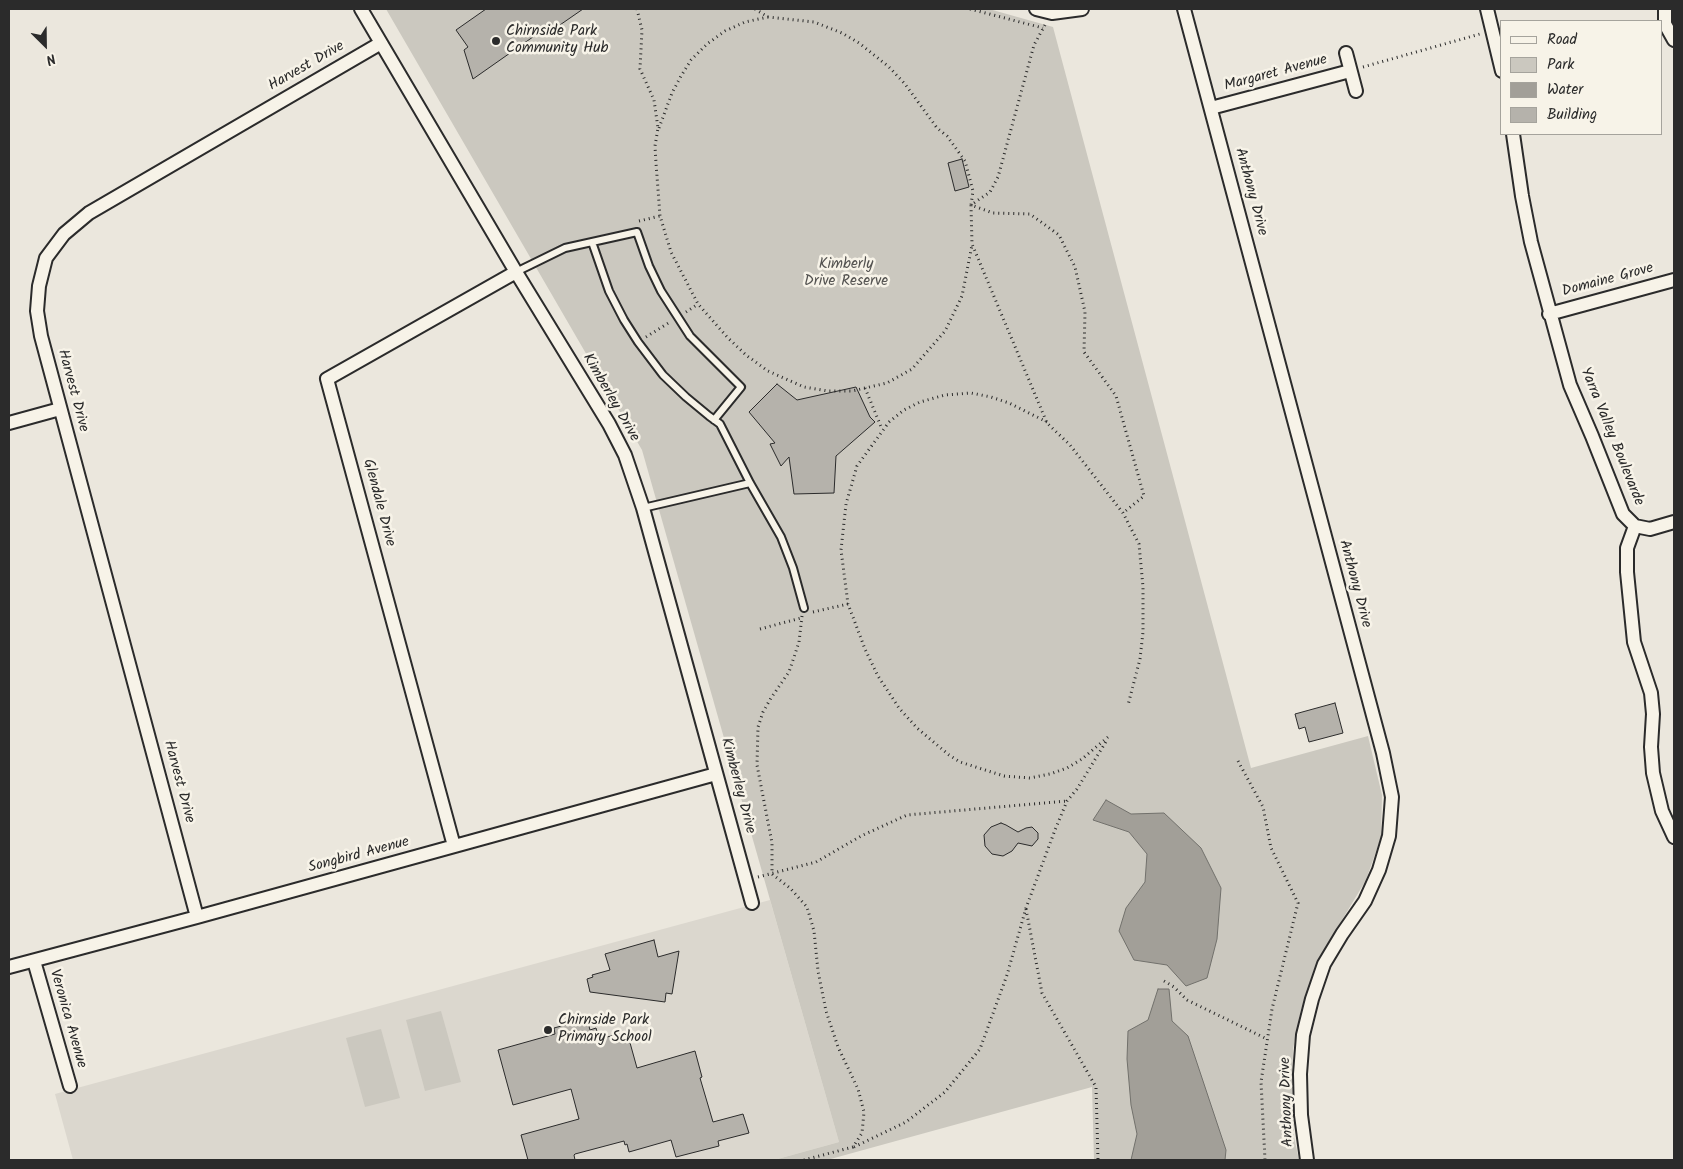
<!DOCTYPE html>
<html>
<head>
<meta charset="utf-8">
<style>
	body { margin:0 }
	#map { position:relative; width:1683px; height:1169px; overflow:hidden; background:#ebe7dd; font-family:Kalam,sans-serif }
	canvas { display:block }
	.frame { position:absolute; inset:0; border:10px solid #2b2b2b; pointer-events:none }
	.legend { position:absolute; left:1500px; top:20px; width:162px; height:115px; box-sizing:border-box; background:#f7f3e8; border:1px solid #a5a39c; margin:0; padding:6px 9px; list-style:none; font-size:15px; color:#2b2b2b }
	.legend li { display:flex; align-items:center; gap:10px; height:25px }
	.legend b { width:25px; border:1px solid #a5a39c }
	.north { position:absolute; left:20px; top:20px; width:50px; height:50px; -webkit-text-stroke:4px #f7f3e8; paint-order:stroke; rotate:157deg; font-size:14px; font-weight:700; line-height:20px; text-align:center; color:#2b2b2b }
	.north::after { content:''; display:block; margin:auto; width:18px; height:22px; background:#2b2b2b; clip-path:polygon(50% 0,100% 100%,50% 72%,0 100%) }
</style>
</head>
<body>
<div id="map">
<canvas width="1683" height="1169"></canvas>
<div class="frame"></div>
<ul class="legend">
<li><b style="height:6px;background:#f7f3e8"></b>Road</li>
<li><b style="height:14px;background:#cbc8bf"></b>Park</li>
<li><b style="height:14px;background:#a29f98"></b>Water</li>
<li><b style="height:14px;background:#b5b2ab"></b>Building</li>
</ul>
<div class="north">N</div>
</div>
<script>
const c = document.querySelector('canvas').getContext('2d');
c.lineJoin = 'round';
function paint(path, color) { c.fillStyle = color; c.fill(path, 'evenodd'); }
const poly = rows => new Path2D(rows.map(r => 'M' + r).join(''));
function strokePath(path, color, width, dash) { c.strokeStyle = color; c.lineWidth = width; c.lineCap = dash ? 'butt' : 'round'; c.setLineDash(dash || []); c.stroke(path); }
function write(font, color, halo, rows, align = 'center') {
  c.font = font + ' Kalam,sans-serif'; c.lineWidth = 5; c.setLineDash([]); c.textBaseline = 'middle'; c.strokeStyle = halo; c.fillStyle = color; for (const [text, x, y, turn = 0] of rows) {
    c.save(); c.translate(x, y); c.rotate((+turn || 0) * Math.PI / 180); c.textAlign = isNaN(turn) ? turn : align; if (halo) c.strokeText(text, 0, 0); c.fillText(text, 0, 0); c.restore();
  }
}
const built = poly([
	[770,900,839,1142,774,1160,73,1160,55,1094]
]);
const green = poly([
	[386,9,989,9,1053,27,1251,768,1368,736,1382,795,1381,837,1366,880,1318,960,1301,1010,1293,1049,1292,1089,1294,1137,1299,1160,1094,1160,1092,1087,827,1160,774,1160,839,1142,642,450],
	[441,1011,461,1082,425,1091,406,1020],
	[381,1029,400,1098,365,1107,346,1038]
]);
const water = poly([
	[1106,800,1131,814,1164,813,1201,848,1221,888,1217,939,1207,978,1186,986,1167,965,1134,960,1119,931,1126,908,1145,882,1147,854,1129,832,1093,820,1106,800],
	[1158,989,1169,989,1172,1021,1188,1036,1226,1150,1225,1160,1131,1160,1137,1134,1131,1105,1127,1059,1128,1031,1148,1020,1158,989]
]);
const building = poly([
	[486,9,583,9,544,36,540,32,473,79,464,50,468,47,456,30,486,9],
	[962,159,969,187,955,191,948,163,962,159],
	[777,384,797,400,856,387,870,417,875,422,836,456,834,493,794,494,789,457,781,466,770,444,775,443,749,412,777,384],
	[1335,703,1343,733,1309,742,1305,727,1299,729,1295,714,1335,703],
	[1001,823,1006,825,1018,832,1026,828,1032,827,1038,833,1038,839,1032,846,1018,843,1012,851,1003,856,992,854,985,846,984,835,991,827,1001,823],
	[654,940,658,957,679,951,672,994,666,993,665,1002,590,992,587,979,593,977,592,975,610,970,605,954,654,940],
	[587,1019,590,1030,596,1028,599,1039,627,1032,637,1068,695,1051,702,1077,700,1078,713,1122,743,1114,749,1133,718,1141,719,1146,676,1157,671,1140,629,1152,627,1144,625,1145,624,1141,575,1154,574,1155,575,1160,528,1160,521,1135,579,1119,571,1089,513,1105,498,1050,555,1034,554,1028,587,1019]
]);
const path = poly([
	[637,9,642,30,640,69,654,100,658,128,655,146,656,163,660,216,671,252,698,304,727,337,746,355,768,371,804,387,828,391,852,391,887,383,912,369,945,331,962,296,972,245],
	[755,9,768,17,814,22,842,33,859,43,889,67,905,84,937,128,947,136,965,161,973,191,971,205,993,213,1030,214,1059,235,1075,267,1085,312,1084,352,1116,396,1144,496,1123,513],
	[970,9,1043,28],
	[1045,25,1034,45,998,177,990,192,971,205,972,244,1047,423,1070,445,1123,513,1139,544,1143,587,1143,632,1140,659,1128,705],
	[1363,67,1480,34],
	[659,128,672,93,681,76,691,60,707,44,725,31,745,22,768,17],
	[639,221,660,216],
	[686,312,698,304],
	[646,337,670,322],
	[865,388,882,429],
	[1047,422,1009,403,991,397,971,393,945,395,920,402,904,410,889,422,857,466,846,504,841,550,848,604,865,649,878,676,899,708,917,728,949,755,960,762,1004,776,1030,778,1050,774,1067,768,1082,759,1108,737],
	[813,612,848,604],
	[802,616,799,642,789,672,771,698,763,712,758,727,757,765,772,843,772,874,790,888,807,907,814,931,818,971,826,1011,838,1047,858,1089,864,1112,862,1133,853,1147,804,1160],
	[760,629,801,618],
	[1238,761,1263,807,1271,848,1298,903,1272,1009,1261,1082,1265,1160],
	[758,877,816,862,861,836,907,815,1067,801],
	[1026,909,1042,993,1096,1087,1098,1160],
	[1164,981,1174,987,1187,1000,1267,1039],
	[854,1147,906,1122,945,1092,980,1049,1007,975,1026,908,1055,830,1067,801,1077,789,1107,740]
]);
const lane = poly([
	[516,272,565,248,592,242],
	[714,420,741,387,690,336,661,291,649,266,637,232,592,242,609,291,624,320,638,342,663,375,686,397,709,416,720,424,750,483,781,537,793,568,804,608],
	[643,508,750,483]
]);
const street = poly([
	[361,9,516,272,609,424,625,455,643,508,752,903],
	[1036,9,1052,13,1082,9],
	[1184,9,1383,753,1392,797,1389,836,1379,870,1365,901,1342,934,1324,964,1312,999,1303,1035,1300,1074,1301,1115,1307,1160],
	[1487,9,1502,71],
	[1665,9,1665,24,1674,40],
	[1346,53,1356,91],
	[1211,108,1350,71],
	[1513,134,1522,196,1531,242,1570,385,1592,436,1623,514,1635,526,1627,548,1627,572,1634,642,1651,693,1653,714,1651,747,1653,773,1662,811,1674,837],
	[1549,314,1674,280],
	[9,423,60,409],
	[1635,526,1650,529,1674,522],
	[454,846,327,379,516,272],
	[197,917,41,336,37,311,39,286,46,258,64,234,89,213,381,43],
	[34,961,70,1086],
	[9,967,197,917,716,774]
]);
const markers = [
	[496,41,5,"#2b2b2b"],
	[548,1030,5,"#2b2b2b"]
];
const poiNames = [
	["Chirnside Park",506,32],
	["Community Hub",506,49],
	["Chirnside Park",558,1021],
	["Primary School",558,1038]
];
const streetNames = [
	["Harvest Drive",307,67,-30],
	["Margaret Avenue",1276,74,-15],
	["Anthony Drive",1250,192,75],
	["Domaine Grove",1608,281,-15],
	["Harvest Drive",72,391,75],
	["Kimberley Drive",610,398,60],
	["Yarra Valley Boulevarde",1611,437,68],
	["Glendale Drive",378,503,75],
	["Anthony Drive",1354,584,75],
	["Harvest Drive",178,782,75],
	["Kimberley Drive",737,786,75],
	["Songbird Avenue",359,856,-15],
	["Veronica Avenue",67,1019,74],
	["Anthony Drive",1288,1102,-92]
];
const parkNames = [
	["Kimberly",846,265],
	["Drive Reserve",846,282]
];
paint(built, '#dbd7ce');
paint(green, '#cbc8bf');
paint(water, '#a29f98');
strokePath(water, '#72716c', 1);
paint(building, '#b5b2ab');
strokePath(building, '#2b2b2b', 1);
strokePath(lane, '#2b2b2b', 10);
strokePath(street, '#2b2b2b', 16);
strokePath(path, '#2b2b2b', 3, [1, 4]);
strokePath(lane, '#f7f3e8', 6);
strokePath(street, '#f7f3e8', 12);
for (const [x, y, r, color] of markers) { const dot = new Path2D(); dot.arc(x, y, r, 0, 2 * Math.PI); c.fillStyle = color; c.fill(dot); strokePath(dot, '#f7f3e8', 2); }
write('15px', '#2b2b2b', '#f7f3e8', poiNames, 'left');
write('15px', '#2b2b2b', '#f7f3e8', streetNames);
write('15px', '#535250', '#f7f3e8', parkNames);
</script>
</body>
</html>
